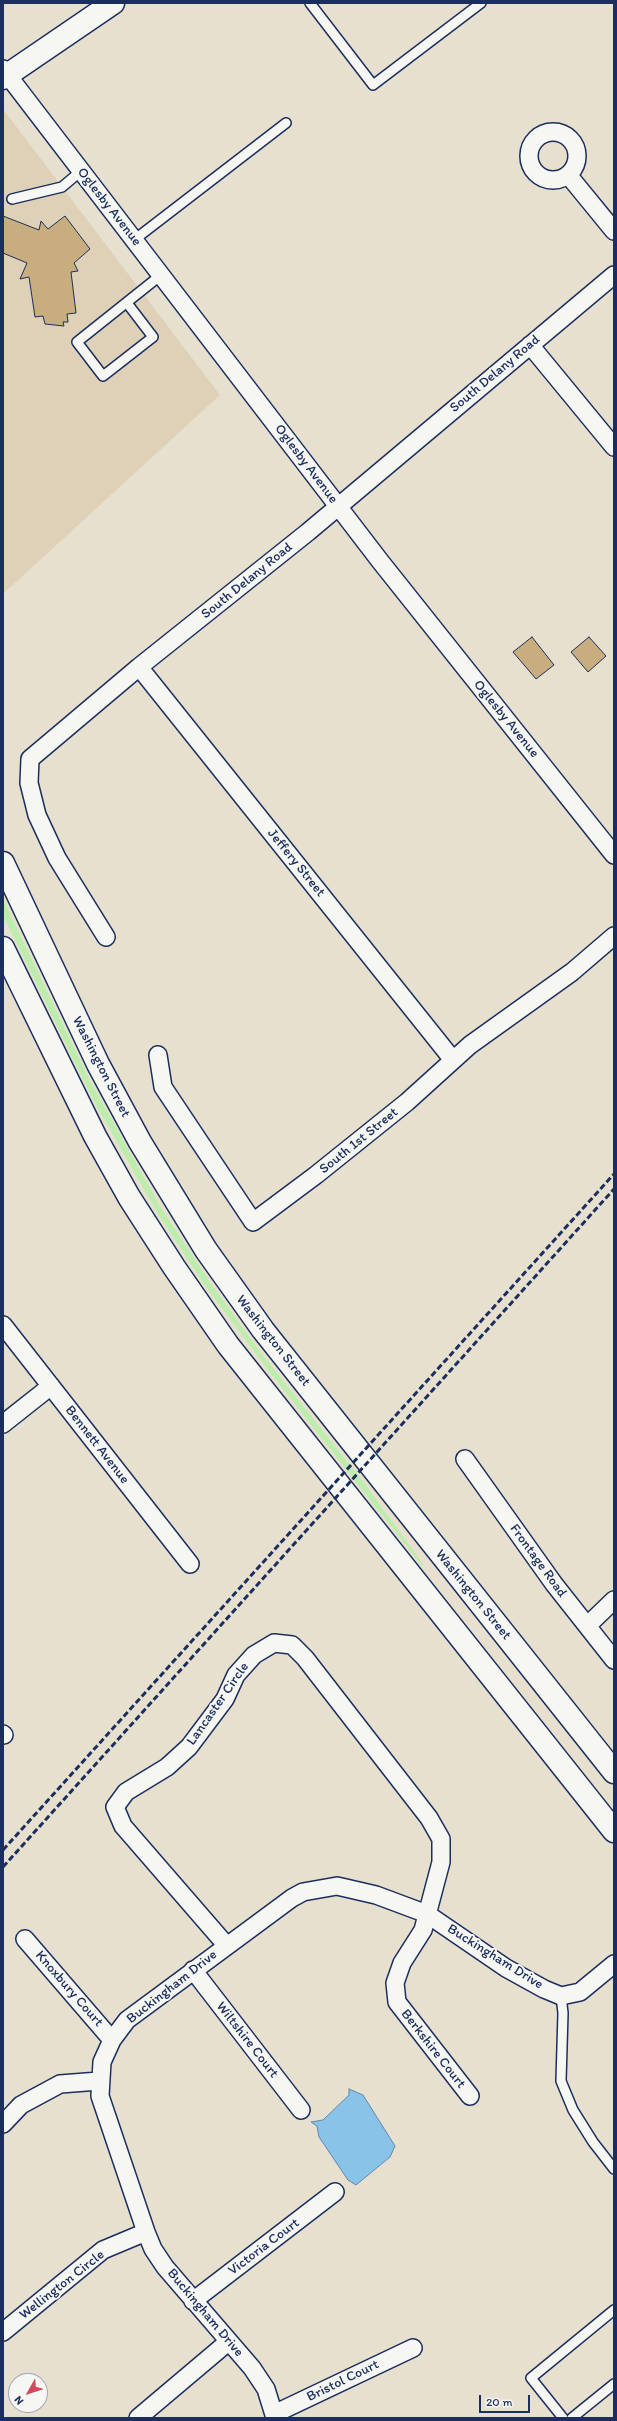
<!DOCTYPE html>
<html>
<head>
<meta charset="utf-8">
<style>
	body { margin:0 }
	#map { position:relative; width:617px; height:2421px; overflow:hidden; background:#e8e0cf; font-family:Itim,sans-serif }
	canvas { display:block }
	.frame { position:absolute; inset:0; border:4px solid #1b2f5e; pointer-events:none }
	.north { position:absolute; left:8px; top:2373px; width:40px; height:40px; box-sizing:border-box; background:#f6f6f2; border:1px solid #9ea6b7; border-radius:50%; rotate:231deg; font-size:11px; font-weight:700; line-height:16px; text-align:center; color:#1b2f5e }
	.north::after { content:''; display:block; margin:auto; width:14px; height:18px; background:#d1495b; clip-path:polygon(50% 0,100% 100%,50% 72%,0 100%) }
	.scale { position:absolute; left:479px; top:2395px; width:51px; height:18px; box-sizing:border-box; border:2px solid #1b2f5e; border-top:0; padding-left:5px; font-size:12px; line-height:14px; white-space:nowrap; color:#1b2f5e; -webkit-text-stroke:3px #f6f6f2; paint-order:stroke }
</style>
</head>
<body>
<div id="map">
<canvas width="617" height="2421"></canvas>
<div class="frame"></div>
<div class="north">N</div>
<div class="scale">20 m</div>
</div>
<script>
const c = document.querySelector('canvas').getContext('2d');
c.lineJoin = 'round';
function paint(path, color) { c.fillStyle = color; c.fill(path, 'evenodd'); }
const poly = rows => new Path2D(rows.map(r => 'M' + r).join(''));
function strokePath(path, color, width, dash) { c.strokeStyle = color; c.lineWidth = width; c.lineCap = dash ? 'butt' : 'round'; c.setLineDash(dash || []); c.stroke(path); }
function write(font, color, halo, rows, align = 'center') {
  c.font = font + ' Itim,sans-serif'; c.lineWidth = 4; c.setLineDash([]); c.textBaseline = 'middle'; c.strokeStyle = halo; c.fillStyle = color; for (const [text, x, y, turn = 0] of rows) {
    c.save(); c.translate(x, y); c.rotate((+turn || 0) * Math.PI / 180); c.textAlign = isNaN(turn) ? turn : align; if (halo) c.strokeText(text, 0, 0); c.fillText(text, 0, 0); c.restore();
  }
}
const built = poly([
	[3,109,220,395,3,594]
]);
const green = poly([
	[3,899,89,1079,160,1206,210,1282,258,1349,365,1484,423,1564,422,1566,267,1369,203,1283,158,1214,97,1107,67,1047,3,915]
]);
const water = poly([
	[349,2089,363,2095,395,2146,390,2157,356,2185,348,2180,319,2137,317,2126,311,2122,323,2120,349,2095,349,2089]
]);
const building = poly([
	[3,216,39,230,41,221,48,229,65,216,90,249,74,263,78,271,71,272,76,313,67,314,68,322,63,322,64,326,45,324,43,316,35,317,29,277,20,279,27,263,3,253,3,216],
	[532,637,554,665,536,679,513,652,532,637],
	[589,637,606,656,588,672,571,652,589,637]
]);
const lane = poly([
	[310,3,373,85,481,3],
	[12,199,62,187,81,171],
	[134,240,286,123],
	[127,303,153,337,103,376,77,342,161,275],
	[561,1996,563,2013,561,2081,573,2110,593,2142,614,2169],
	[563,2418,531,2378,614,2310],
	[572,2418,614,2384]
]);
const street = poly([
	[3,69,380,561,614,855],
	'529 156a24 24 0 1 1 48 0a24 24 0 1 1-48 0Z',
	[569,176,614,231],
	[530,345,614,447],
	[139,667,453,1060],
	[106,937,57,858,37,815,29,783,30,759,139,667,308,532,614,275],
	[158,1055,163,1087,253,1222,316,1175,407,1102,470,1045,572,972,614,936],
	[3,1325,190,1564],
	[3,1424,51,1386],
	[465,1459,554,1584,614,1660],
	[588,1625,614,1600],
	[3,1734,4,1735],
	[25,1939,112,2040],
	[227,1946,123,1826,115,1807,126,1792,167,1767,189,1747,225,1699,236,1675,254,1655,274,1643,292,1645,305,1658,429,1818,441,1839,441,1862,423,1930,402,1963,395,1983,397,2002,470,2096],
	[193,1970,301,2110],
	[3,2124,21,2105,60,2084,99,2081],
	[193,2301,335,2192],
	[3,2332,103,2250,146,2232],
	[274,2414,413,2348],
	[138,2418,228,2342],
	[275,2418,266,2389,252,2368,165,2267,153,2249,146,2232,100,2096,102,2062,112,2040,127,2020,292,1898,303,1892,337,1886,376,1895,427,1914,506,1968,544,1989,561,1996,580,1992,614,1964]
]);
const secondary = poly([
	[3,78,113,3],
	[3,863,98,1064,140,1142,206,1250,263,1330,614,1772],
	[3,948,95,1136,129,1197,174,1267,228,1345,614,1831]
]);
const rail = poly([
	[3,1850,614,1174],
	[3,1867,614,1189]
]);
const streetNames = [
	["Oglesby Avenue",109,207,52],
	["South Delany Road",495,374,-40],
	["Oglesby Avenue",306,464,53],
	["South Delany Road",247,581,-39],
	["Oglesby Avenue",506,719,51],
	["Jeffery Street",296,863,51],
	["Washington Street",101,1067,63],
	["South 1st Street",359,1141,-39],
	["Washington Street",273,1341,52],
	["Bennett Avenue",97,1445,52],
	["Frontage Road",538,1561,54],
	["Washington Street",473,1595,51],
	["Lancaster Circle",218,1704,-55],
	["Buckingham Drive",495,1957,32],
	["Buckingham Drive",172,1987,-38],
	["Knoxbury Court",69,1989,49],
	["Wiltshire Court",247,2040,52],
	["Berkshire Court",433,2049,52],
	["Victoria Court",264,2247,-37],
	["Wellington Circle",62,2285,-38],
	["Buckingham Drive",205,2313,50],
	["Bristol Court",343,2381,-26]
];
paint(built, '#ded1b7');
paint(green, '#bdedad');
paint(water, '#89c3e8');
strokePath(water, '#5d88b1', 1);
paint(building, '#c8ae7e');
strokePath(building, '#1b2f5e', 1);
strokePath(lane, '#1b2f5e', 12);
strokePath(street, '#1b2f5e', 20);
strokePath(secondary, '#1b2f5e', 25);
strokePath(lane, '#f6f6f2', 9);
strokePath(street, '#f6f6f2', 17);
strokePath(secondary, '#f6f6f2', 22);
strokePath(rail, '#1b2f5e', 3, [6, 3]);
write('14px', '#1b2f5e', '#f6f6f2', streetNames);
</script>
</body>
</html>
